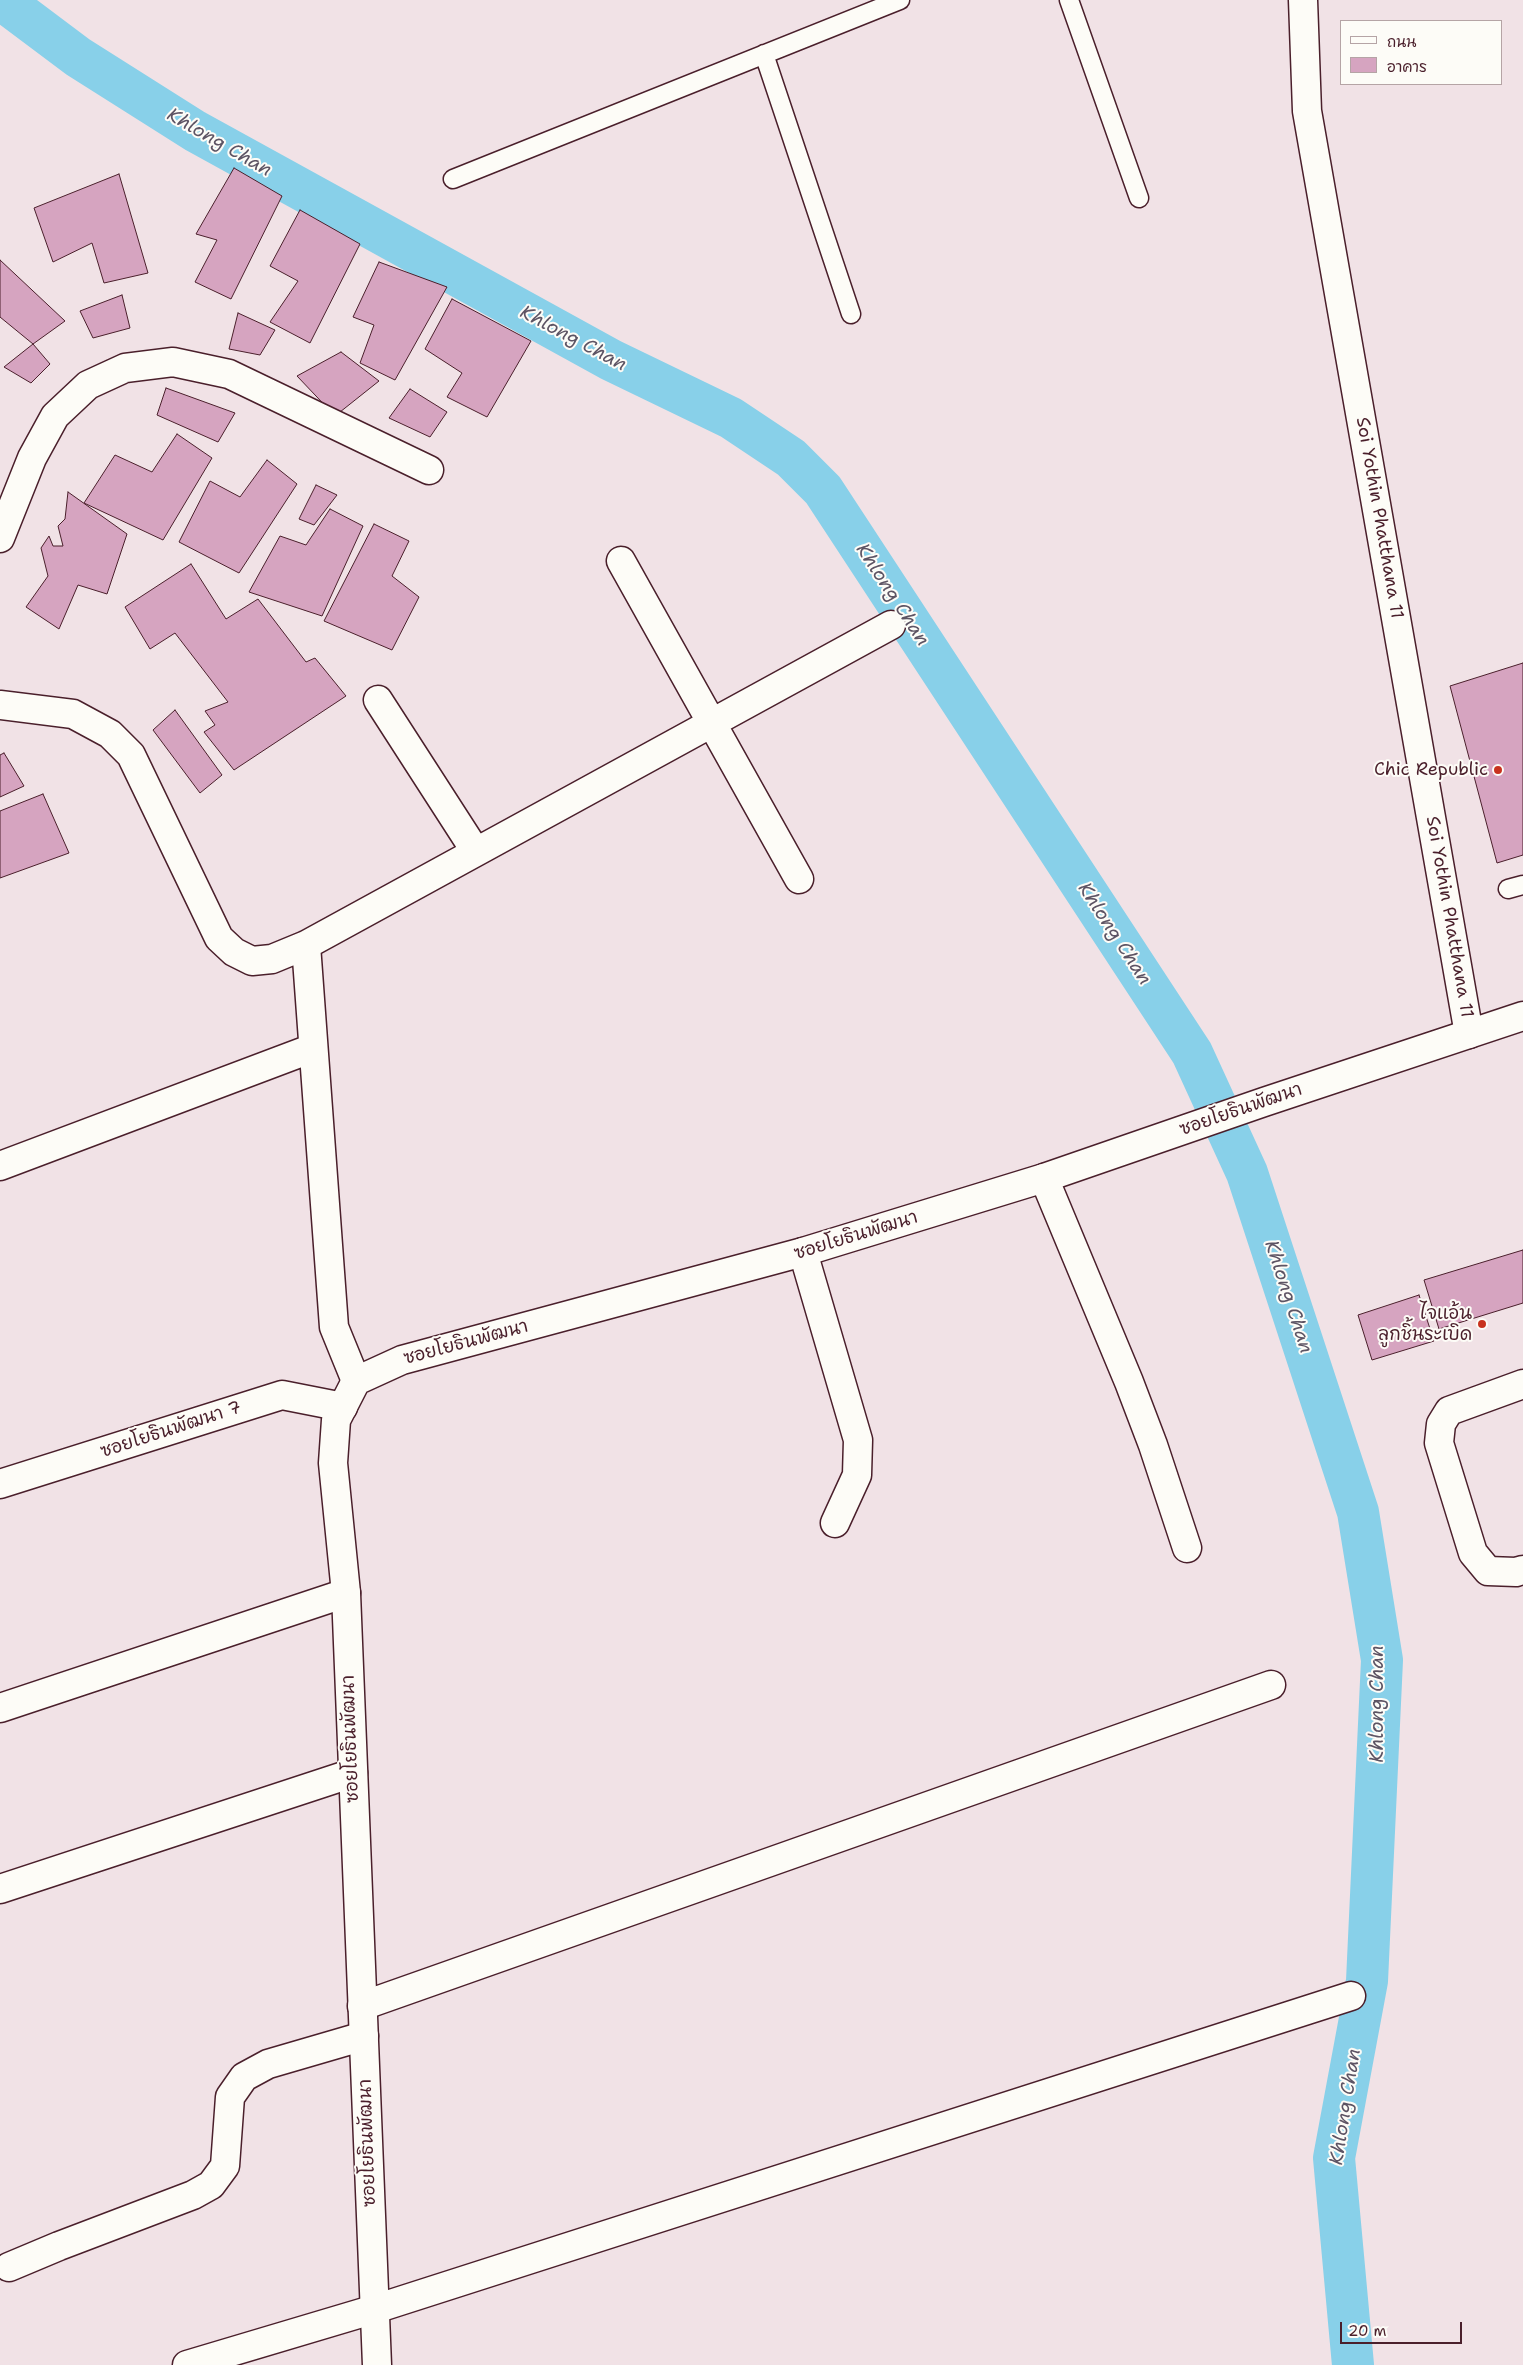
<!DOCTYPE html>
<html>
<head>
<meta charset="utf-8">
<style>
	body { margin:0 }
	#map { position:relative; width:1523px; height:2365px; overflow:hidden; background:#f1e2e6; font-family:"Shantell Sans","Playpen Sans Thai",sans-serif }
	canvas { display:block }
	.legend { position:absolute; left:1340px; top:20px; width:162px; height:65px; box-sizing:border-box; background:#fdfcf7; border:1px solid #b5a4a5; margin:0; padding:6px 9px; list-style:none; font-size:15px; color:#4a1f2b }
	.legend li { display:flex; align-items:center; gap:10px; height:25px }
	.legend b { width:25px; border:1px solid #b5a4a5 }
	.scale { position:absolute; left:1340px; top:2322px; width:122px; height:22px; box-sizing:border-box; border:2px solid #4a1f2b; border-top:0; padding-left:6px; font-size:15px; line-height:18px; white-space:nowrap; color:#4a1f2b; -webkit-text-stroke:4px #fdfcf7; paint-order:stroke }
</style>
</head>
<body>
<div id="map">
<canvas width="1523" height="2365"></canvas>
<ul class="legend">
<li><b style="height:6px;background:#fdfcf7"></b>ถนน</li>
<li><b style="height:14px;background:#d6a4c0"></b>อาคาร</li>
</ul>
<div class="scale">20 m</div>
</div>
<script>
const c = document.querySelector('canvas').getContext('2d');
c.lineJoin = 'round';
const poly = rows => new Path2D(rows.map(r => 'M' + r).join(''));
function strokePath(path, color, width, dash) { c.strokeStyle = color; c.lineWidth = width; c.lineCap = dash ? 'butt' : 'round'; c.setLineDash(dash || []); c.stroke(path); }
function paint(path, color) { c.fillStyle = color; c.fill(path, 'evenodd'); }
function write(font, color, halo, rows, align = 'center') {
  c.font = font + ' "Shantell Sans","Playpen Sans Thai",sans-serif'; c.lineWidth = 4; c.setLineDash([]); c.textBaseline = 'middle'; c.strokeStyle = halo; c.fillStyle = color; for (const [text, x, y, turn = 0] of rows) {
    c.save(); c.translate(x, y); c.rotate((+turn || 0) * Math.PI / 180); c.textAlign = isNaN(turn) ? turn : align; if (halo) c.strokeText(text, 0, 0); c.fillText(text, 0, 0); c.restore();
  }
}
const canal = poly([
	[2,0,78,57,195,131,611,360,731,418,791,458,823,490,1192,1053,1247,1173,1358,1512,1382,1660,1367,1981,1334,2158,1353,2365]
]);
const building = poly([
	[234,168,282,196,231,299,195,282,217,240,196,234,234,168],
	[119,174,148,273,104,283,92,243,53,262,34,208,119,174],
	[300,210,360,244,310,343,270,322,298,281,270,266,300,210],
	[0,260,65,321,33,344,0,317,0,260],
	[379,262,447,287,395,380,360,363,374,325,353,317,379,262],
	[122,295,130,328,93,338,80,311,122,295],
	[452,299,531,341,487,417,447,397,462,373,425,349,452,299],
	[238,313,275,330,260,355,229,349,238,313],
	[33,344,50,364,31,383,4,367,33,344],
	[341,352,379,381,335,416,297,376,341,352],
	[166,388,235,413,218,442,157,415,166,388],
	[410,389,447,412,430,437,389,418,410,389],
	[177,434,212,458,163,540,84,503,115,455,152,472,177,434],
	[267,460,297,484,239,573,179,542,210,481,240,497,267,460],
	[316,485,337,495,314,525,299,519,316,485],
	[68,492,127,534,107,594,78,585,59,629,26,607,48,576,41,548,49,536,53,546,63,546,58,526,65,519,68,492],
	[330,509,363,526,322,616,249,592,280,536,306,545,330,509],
	[374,524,409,541,392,576,419,597,392,650,324,621,374,524],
	[191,564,226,619,258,599,306,662,315,658,346,696,234,770,204,732,215,725,205,711,228,702,175,633,150,649,125,607,191,564],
	[1523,663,1523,855,1497,863,1450,686,1523,663],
	[175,710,222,775,200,793,153,730,175,710],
	[4,753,24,786,0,797,0,755,4,753],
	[43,794,69,853,0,878,0,811,43,794],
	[1523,1250,1523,1303,1439,1329,1424,1280,1523,1250],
	[1419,1295,1434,1341,1372,1360,1358,1315,1419,1295]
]);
const service = poly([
	[1069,0,1139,198],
	[764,54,851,314],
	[453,179,900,0],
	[1508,889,1523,885]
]);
const minor = poly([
	[1303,0,1307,111,1469,1034],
	[0,538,32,458,55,416,88,385,125,368,173,362,229,374,429,470],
	[621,561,799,879],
	[378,700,476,852],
	[0,705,73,714,110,734,131,755,219,938,234,952,252,961,272,959,306,945,891,625],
	[306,945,334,1327,356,1381],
	[0,1166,313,1048],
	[1044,1178,1129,1382,1153,1445,1187,1548],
	[803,1252,858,1440,857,1475,835,1523],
	[1523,1384,1449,1411,1441,1424,1439,1443,1473,1553,1488,1571,1516,1572,1523,1570],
	[0,1484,282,1395,343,1407],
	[0,1708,346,1593],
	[0,1889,353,1773],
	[362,2006,1271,1685],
	[9,2267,59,2246,193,2195,211,2185,225,2166,230,2097,244,2077,268,2064,364,2036],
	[187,2365,375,2309,1351,1996]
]);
const tertiary = poly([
	[377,2365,346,1593,333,1463,336,1420,356,1381,402,1360,803,1252,1044,1178,1264,1102,1523,1016]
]);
const markers = [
	[1498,770,5,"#c8321e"],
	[1482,1324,5,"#c8321e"]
];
const streetNames = [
	["Soi Yothin Phatthana 11",1379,518,80],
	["Soi Yothin Phatthana 11",1449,917,80],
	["ซอยโยธินพัฒนา",1241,1110,-19],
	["ซอยโยธินพัฒนา",856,1236,-17],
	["ซอยโยธินพัฒนา",466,1343,-15],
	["ซอยโยธินพัฒนา 7",171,1430,-18],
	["ซอยโยธินพัฒนา",351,1739,-92],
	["ซอยโยธินพัฒนา",368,2143,-92]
];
const poiNames = [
	["Chic Republic",1488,770],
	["ไจแอ้น",1472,1314],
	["ลูกชิ้นระเบิด",1472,1335]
];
const waterNames = [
	["Khlong Chan",219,143,30],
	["Khlong Chan",573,339,28],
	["Khlong Chan",892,595,57],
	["Khlong Chan",1114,934,57],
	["Khlong Chan",1288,1297,72],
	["Khlong Chan",1378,1704,-90],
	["Khlong Chan",1346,2107,-81]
];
strokePath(canal, '#88d0e9', 42);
paint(building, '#d6a4c0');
strokePath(building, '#4a1f2b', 1);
strokePath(service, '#4a1f2b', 21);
strokePath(minor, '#4a1f2b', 31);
strokePath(tertiary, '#4a1f2b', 31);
strokePath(service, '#fdfcf7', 18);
strokePath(minor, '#fdfcf7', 28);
strokePath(tertiary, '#fdfcf7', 28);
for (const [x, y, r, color] of markers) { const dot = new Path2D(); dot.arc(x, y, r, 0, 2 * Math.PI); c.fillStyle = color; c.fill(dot); strokePath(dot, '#fdfcf7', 2); }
write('18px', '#4a1f2b', '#fdfcf7', streetNames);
write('18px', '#4a1f2b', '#fdfcf7', poiNames, 'right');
write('italic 19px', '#5d5464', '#fdfcf7', waterNames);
</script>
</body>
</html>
